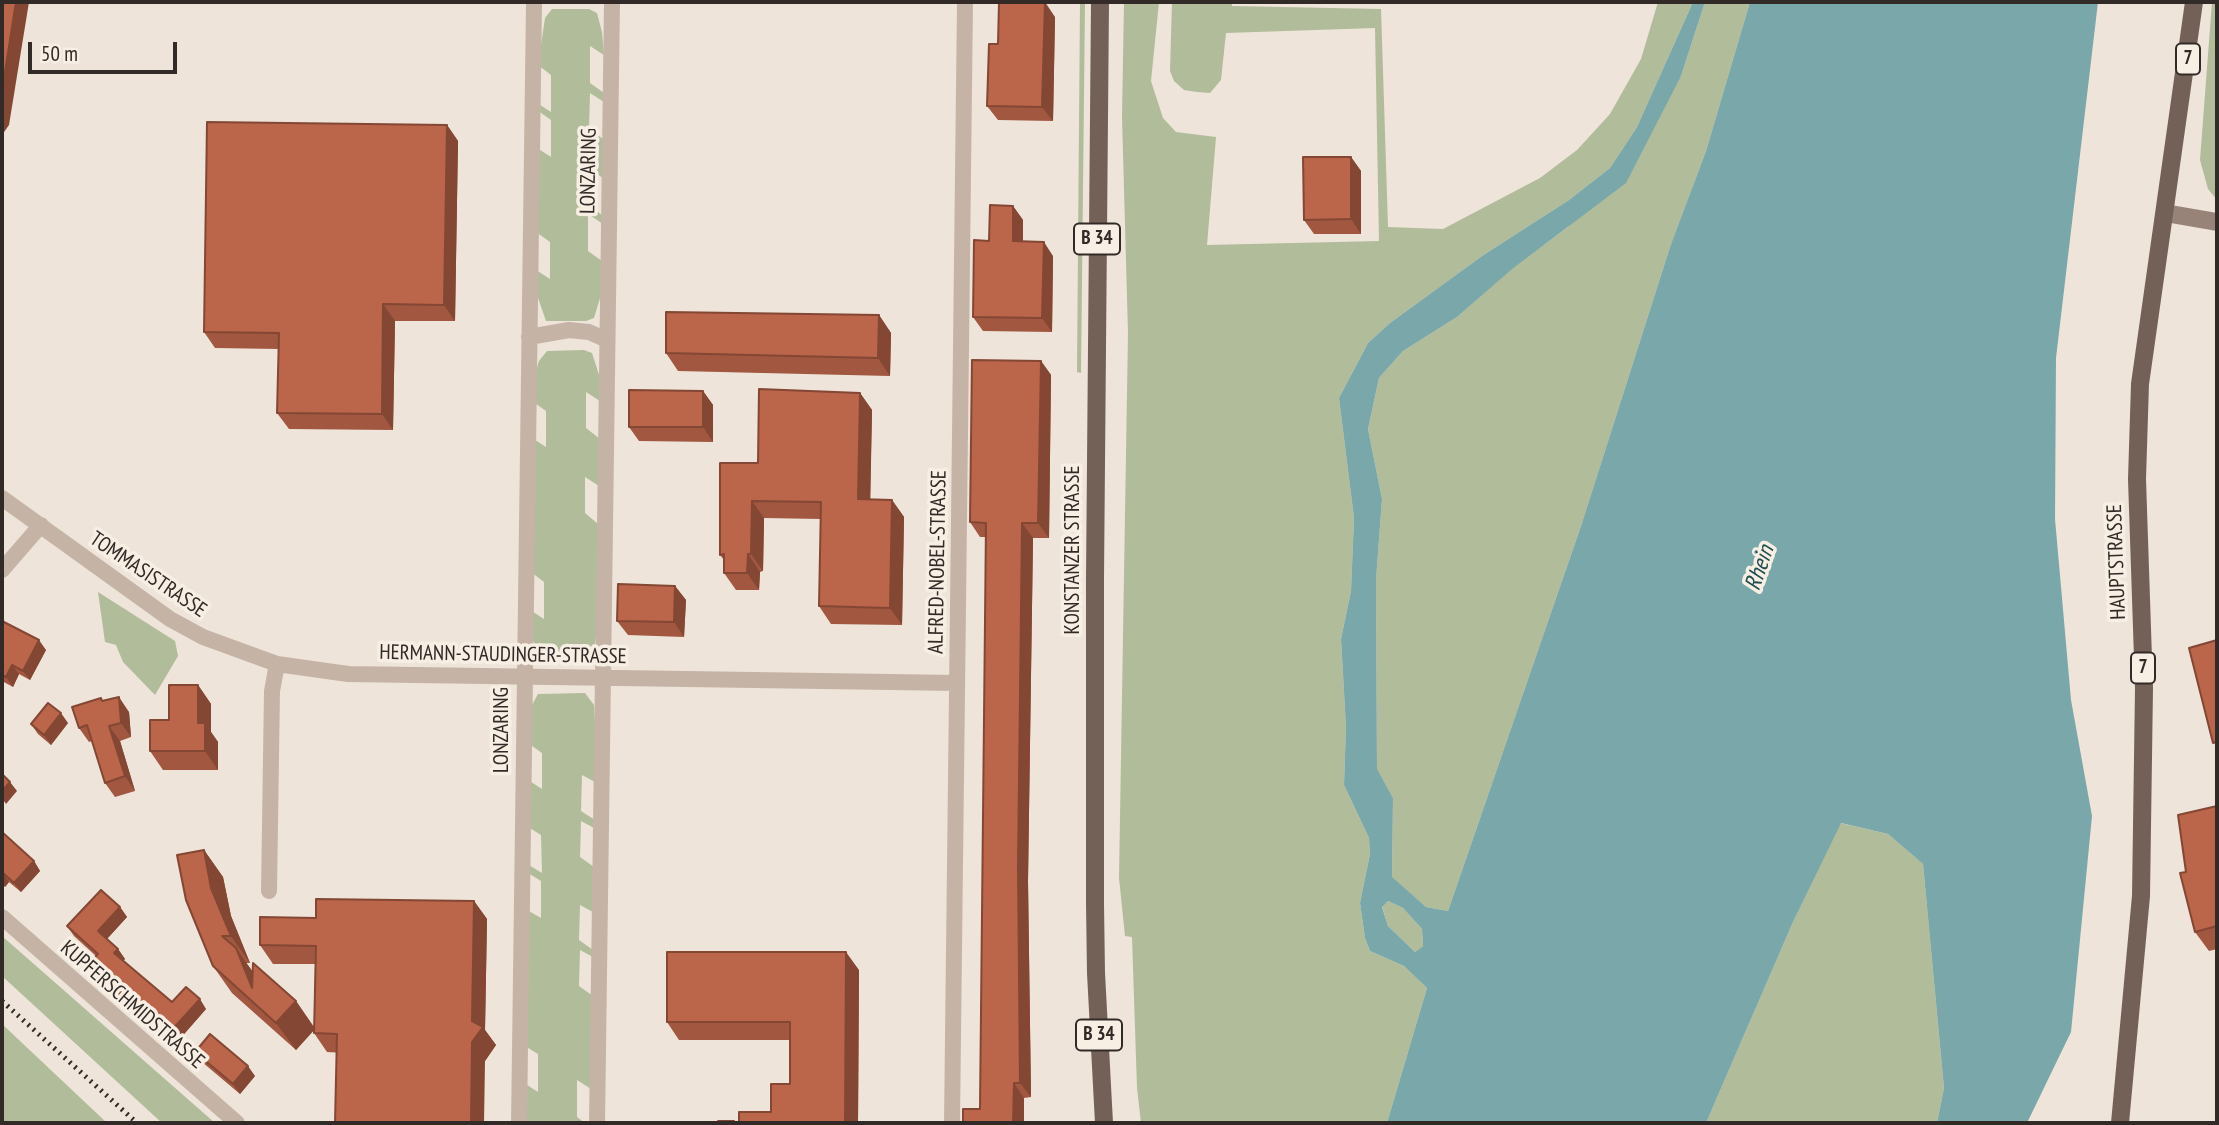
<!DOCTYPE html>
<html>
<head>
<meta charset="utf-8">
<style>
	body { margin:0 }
	#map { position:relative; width:2219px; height:1125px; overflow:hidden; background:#eee4d9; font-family:"PT Sans Narrow",sans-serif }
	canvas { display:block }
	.frame { position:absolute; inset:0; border:4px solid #322a26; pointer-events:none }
	.scale { position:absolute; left:28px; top:42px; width:149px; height:32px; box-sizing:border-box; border:4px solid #322a26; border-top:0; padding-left:9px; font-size:21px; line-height:24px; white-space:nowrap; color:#322a26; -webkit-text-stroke:5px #f7eee4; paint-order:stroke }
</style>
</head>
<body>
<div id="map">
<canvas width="2219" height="1125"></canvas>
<div class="frame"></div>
<div class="scale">50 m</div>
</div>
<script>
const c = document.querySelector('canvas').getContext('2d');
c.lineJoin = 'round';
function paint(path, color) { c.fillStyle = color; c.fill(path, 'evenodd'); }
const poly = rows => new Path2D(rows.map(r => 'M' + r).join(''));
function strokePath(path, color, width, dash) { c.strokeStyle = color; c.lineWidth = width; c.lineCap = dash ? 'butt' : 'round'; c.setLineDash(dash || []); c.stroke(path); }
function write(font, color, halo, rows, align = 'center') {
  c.font = font + ' "PT Sans Narrow",sans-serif'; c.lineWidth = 7; c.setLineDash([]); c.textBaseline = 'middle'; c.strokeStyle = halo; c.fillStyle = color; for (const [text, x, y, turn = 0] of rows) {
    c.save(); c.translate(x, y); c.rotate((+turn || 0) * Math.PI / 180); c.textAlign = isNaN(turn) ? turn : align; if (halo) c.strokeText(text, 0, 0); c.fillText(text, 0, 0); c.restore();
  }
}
const green = poly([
	[1080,2,1085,2,1081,373,1077,372],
	[1124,2,1159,2,1151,81,1163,118,1176,132,1216,137,1207,245,1379,241,1375,28,1226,33,1221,80,1210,93,1197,92,1184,90,1174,81,1170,71,1172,2,1232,2,1232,6,1381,9,1388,227,1443,229,1540,178,1577,150,1610,114,1641,59,1658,2,1693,2,1637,127,1610,168,1569,200,1482,256,1390,323,1368,343,1339,398,1354,518,1351,591,1341,639,1346,727,1344,785,1369,838,1370,854,1360,903,1365,938,1370,951,1404,966,1427,988,1387,1123,1141,1123,1137,1088,1132,937,1125,936,1119,878,1128,333,1122,117],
	[1705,2,1750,2,1706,151,1671,244,1581,526,1448,911,1426,907,1392,878,1393,798,1377,770,1376,580,1382,499,1368,429,1379,378,1403,351,1457,317,1511,269,1568,227,1681,76],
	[2212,2,2217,2,2217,200,2208,189,2200,160],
	[552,9,589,9,597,13,602,32,604,55,590,46,590,83,604,93,604,102,590,93,589,129,603,139,603,178,589,169,589,205,603,216,603,224,588,214,588,251,602,261,601,295,594,318,586,321,546,321,537,295,536,270,550,279,550,242,536,232,537,148,551,157,551,120,537,110,537,103,551,112,551,75,538,65,545,18],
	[584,350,592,353,601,381,600,401,586,392,586,428,600,439,599,486,585,477,585,513,598,524,598,623,594,649,586,661,540,661,532,637,530,610,544,619,544,582,531,572,532,438,546,447,546,411,532,401,534,378,539,361,547,351],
	[98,592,175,641,178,656,155,695,123,662,116,645,105,642],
	[585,693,594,705,596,746,595,782,582,775,581,811,595,820,594,828,581,821,580,857,594,867,593,912,580,905,579,940,593,950,593,957,580,950,579,986,593,996,591,1089,577,1080,577,1117,585,1123,523,1123,524,1083,538,1092,538,1054,525,1046,527,910,541,918,541,881,528,873,527,864,542,873,541,835,528,827,528,780,542,789,542,753,528,743,532,705,538,694],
	[1840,823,1888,834,1923,864,1944,1088,1937,1123,1706,1123,1793,922],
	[1388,901,1403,908,1422,929,1423,946,1415,952,1388,926,1382,906],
	[2,936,215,1123,162,1123,2,976],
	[2,1024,107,1123,2,1123]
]);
const water = poly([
	[1693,2,1705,2,1681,76,1626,183,1512,269,1457,317,1403,351,1379,378,1368,429,1382,499,1376,580,1377,769,1393,798,1392,877,1426,907,1448,911,1581,526,1671,244,1706,151,1750,2,2098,2,2056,358,2055,519,2071,700,2092,816,2071,1032,2027,1123,1937,1123,1944,1088,1923,864,1888,834,1841,823,1793,922,1706,1123,1387,1123,1427,988,1404,966,1370,951,1365,938,1360,903,1370,854,1369,838,1344,785,1346,727,1341,639,1351,591,1354,518,1339,398,1368,343,1390,323,1482,256,1569,200,1610,168,1637,127],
	[1388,901,1403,908,1422,929,1423,946,1415,952,1388,926,1382,907]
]);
const street = poly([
	[529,337,569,330,589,332,607,340],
	[2,498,170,619,203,637,277,664],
	[2,570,41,525],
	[269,891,272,691,277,664,348,674,957,683],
	[2,917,237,1123],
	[519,1123,534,2],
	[597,1123,612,2],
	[952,1123,965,2]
]);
const secondary = poly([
	[2165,213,2217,222]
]);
const primary = poly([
	[1100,2,1095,577,1095,904,1096,973,1104,1123],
	[2120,1123,2141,896,2144,688,2137,479,2140,384,2194,2]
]);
const rail = poly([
	[2,1001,137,1123]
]);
const wall = poly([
	[1055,17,1053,121,998,120,987,106],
	[447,125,458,141,455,321,395,321,393,430,289,429,277,413,279,349,215,348,204,332],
	[1351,157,1361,171,1361,234,1314,234,1304,220],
	[1013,206,1023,220,1023,241,1053,256,1052,332,983,331,973,317,989,241],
	[879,315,891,333,890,376,678,371,666,353],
	[1041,361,1051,375,1049,538,1033,538,1028,881,1031,1097,1024,1098,1024,1123,963,1123,980,1109,986,537,980,537,970,522],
	[703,391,713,405,713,442,639,441,629,427],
	[860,393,872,410,870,499,892,500,904,517,902,625,831,624,819,606,821,519,764,518,763,571,760,572,759,590,736,590,724,573,724,560,720,555,758,463],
	[675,586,686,600,684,637,628,635,617,621],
	[2,623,46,650,30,680,19,674,13,687,2,681],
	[198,685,211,704,211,732,218,742,218,770,163,770,150,751,169,720],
	[101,698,102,701,129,712,131,737,120,741,135,791,115,797,105,783,92,741,89,742,79,728],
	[68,723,51,745,38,734,31,724],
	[2217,806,2217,949,2209,951,2195,932,2186,872],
	[2,832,34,861,40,871,21,892,9,882,5,887,2,883],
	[204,850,223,877,231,916,250,963,246,963,253,972,296,1001,314,1027,315,964,273,964,260,945,316,918,474,901,487,919,485,1030,496,1045,485,1061,327,1052,314,1033,314,1030,296,1050,232,993,213,966],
	[120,907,127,917,107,939,118,949,125,959,123,961,172,1002,206,1009,178,1041,159,1025,157,1028,120,997,113,987,115,984,99,970,92,960,96,956,74,936,67,926],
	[859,970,858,1123,771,1112,790,1084,790,1040,679,1040,667,1022],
	[195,1052,255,1076,240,1094,202,1062]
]);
const shadedWall = poly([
	[16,2,29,2,9,125,2,135,2,91],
	[1045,2,1055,17,1053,121,1042,107],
	[447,125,458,141,455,321,444,305],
	[1351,157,1361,171,1361,234,1351,219],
	[1013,206,1023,220,1023,255,1013,241],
	[1044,242,1053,256,1052,332,1042,318],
	[383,304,395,321,393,430,382,414],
	[879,315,891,333,890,376,878,358],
	[1041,361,1051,375,1049,538,1038,523],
	[703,391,713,405,713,442,703,427],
	[860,393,872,410,870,516,858,499],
	[892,500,904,517,902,625,890,608],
	[752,501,764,518,763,571,751,554],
	[1022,523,1033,538,1028,881,1031,1097,1020,1083,1018,866],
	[748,554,760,572,759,590,747,573],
	[675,586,686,600,684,637,674,622],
	[39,640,46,650,30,680,23,671],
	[12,665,19,674,13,687,6,677],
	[198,685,211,704,211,732,218,742,218,770,205,751,198,723],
	[119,697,129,712,131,737,121,723],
	[61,713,68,723,51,745,44,735],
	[109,726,120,741,135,791,125,776],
	[10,782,17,791,6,804,2,798,2,791],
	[204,850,223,877,231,916,250,963,231,936,211,888],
	[34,861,40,871,21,892,14,883],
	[2,872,9,882,5,887,2,882],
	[474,901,487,919,485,1030,496,1045,485,1061,484,1123,471,1123],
	[120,907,127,917,105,941,98,931],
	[236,948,255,975,252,988],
	[118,949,125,959,121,963,114,953],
	[846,952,859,970,858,1123,845,1123],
	[200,999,206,1009,178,1041,171,1031],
	[296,1001,315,1029,296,1050,276,1023],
	[152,1015,159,1025,157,1028,150,1018],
	[248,1066,255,1076,240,1094,233,1084],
	[1014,1083,1024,1098,1024,1123,1013,1123]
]);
const building = poly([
	[2,2,16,2,2,91,2,2],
	[999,2,1045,2,1042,107,987,106,989,44,998,44,999,2],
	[207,122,447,125,444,305,383,304,382,414,277,413,279,333,204,332,207,122],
	[1303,157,1351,157,1351,219,1304,220,1303,157],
	[990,205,1013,206,1013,241,1044,242,1042,318,973,317,974,240,989,241,990,205],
	[666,312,879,315,878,358,666,353,666,312],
	[972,360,1041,361,1038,523,1022,523,1018,866,1020,1083,1014,1083,1013,1123,963,1123,963,1109,980,1109,986,523,970,522,972,360],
	[759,389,860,393,858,499,892,500,890,608,819,606,821,502,752,501,751,554,748,554,747,573,724,573,724,554,720,555,720,463,758,463,759,389],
	[629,390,703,391,703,427,629,427,629,390],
	[618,584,675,586,674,622,617,621,618,584],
	[2,621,39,640,23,671,12,665,6,677,2,675,2,621],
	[2217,640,2217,742,2213,743,2189,648,2217,640],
	[169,685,198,685,198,723,205,723,205,751,150,751,150,720,169,720,169,685],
	[119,697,121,723,109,726,125,776,105,783,87,725,79,728,72,707,101,698,102,701,119,697],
	[48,703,61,713,44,735,31,724,48,703],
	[2,774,10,782,2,791,2,774],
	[2217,806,2217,926,2195,932,2180,873,2186,872,2178,815,2217,806],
	[2,832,34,861,14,883,2,872,2,873,2,832],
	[204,850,211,888,231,936,222,936,236,948,252,988,253,963,296,1001,276,1023,213,966,186,900,177,855,204,850],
	[101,890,120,907,98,931,118,949,114,953,172,1002,186,987,200,999,171,1031,152,1015,150,1018,113,987,117,982,92,960,98,954,67,926,101,890],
	[316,899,474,901,472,1021,483,1027,472,1042,471,1123,335,1123,337,1034,314,1033,316,946,260,945,260,917,316,918,316,899],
	[667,952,846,952,845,1123,739,1123,739,1112,771,1112,771,1084,790,1084,790,1022,667,1022,667,952],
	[210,1034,248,1066,233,1084,195,1052,210,1034],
	[718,1121,734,1121,734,1123,718,1123,718,1121]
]);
const shields = [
	[2188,59,24],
	[1097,239,46],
	[2143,668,24],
	[1099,1035,46]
];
const shieldNames = [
	["7",2188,59],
	["B 34",1097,239],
	["7",2143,668],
	["B 34",1099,1035]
];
const streetNames = [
	["LONZARING",589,171,-89],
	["KONSTANZER STRASSE",1073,550,-90],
	["ALFRED-NOBEL-STRASSE",938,562,-89],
	["HAUPTSTRASSE",2117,562,-92],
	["TOMMASISTRASSE",148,575,34],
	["HERMANN-STAUDINGER-STRASSE",503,655,1],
	["LONZARING",502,730,-90],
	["KUPFERSCHMIDSTRASSE",132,1005,41]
];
const waterNames = [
	["Rhein",1760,568,-71]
];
paint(green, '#b1bc9a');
paint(water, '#7aa7a9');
strokePath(street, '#c5b4a6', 16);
strokePath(secondary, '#988378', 18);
strokePath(primary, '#736158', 18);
strokePath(rail, '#322a26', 5, [2, 5]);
paint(wall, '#a15740');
paint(shadedWall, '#834734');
paint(building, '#bb654a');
strokePath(building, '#834734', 2);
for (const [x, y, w] of shields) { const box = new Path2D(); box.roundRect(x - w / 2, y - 15.5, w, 31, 5); c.fillStyle = '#f7eee4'; c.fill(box); strokePath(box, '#322a26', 2); }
write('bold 19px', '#322a26', null, shieldNames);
write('21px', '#322a26', '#f7eee4', streetNames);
write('italic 23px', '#204d4f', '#f7eee4', waterNames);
</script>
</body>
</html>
